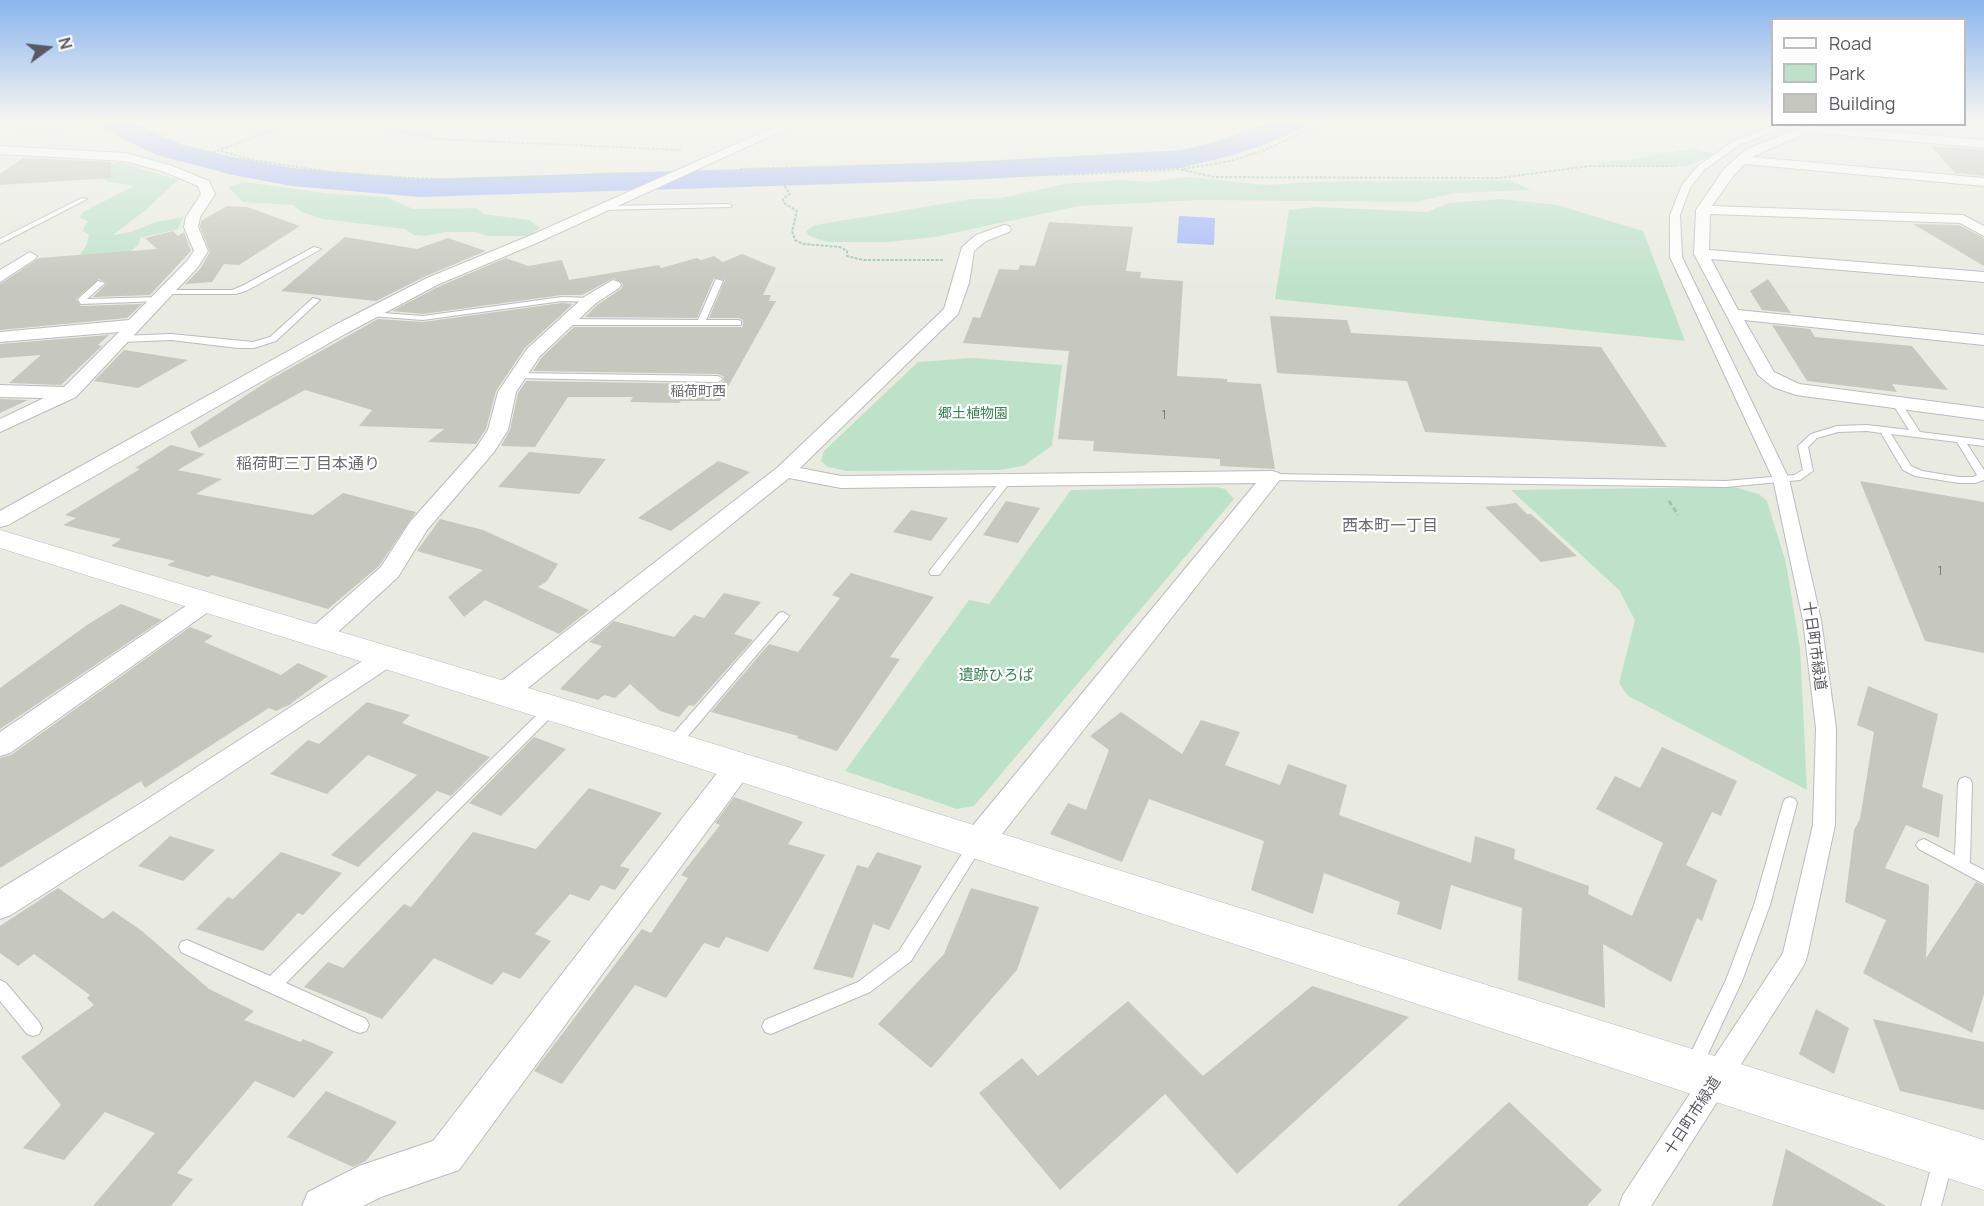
<!DOCTYPE html>
<html>
<head>
<meta charset="utf-8">
<style>
	body { margin:0 }
	#map { position:relative; width:1984px; height:1206px; overflow:hidden; background:#eaebe0; font-family:Manrope,sans-serif }
	canvas { display:block }
	.legend { position:absolute; left:1771px; top:18px; width:195px; height:108px; box-sizing:border-box; background:#fff; border:2px solid #bdbdc0; margin:0; padding:8px 10px; list-style:none; font-size:18px; color:#595a61 }
	.legend li { display:flex; align-items:center; gap:12px; height:30px }
	.legend b { width:30px; border:2px solid #bdbdc0 }
	.north { position:absolute; left:18px; top:18px; width:60px; height:60px; -webkit-text-stroke:4px #fff; paint-order:stroke; rotate:75deg; font-size:16px; font-weight:700; line-height:24px; text-align:center; color:#595a61 }
	.north::after { content:''; display:block; margin:auto; width:21px; height:27px; background:#595a61; clip-path:polygon(50% 0,100% 100%,50% 72%,0 100%) }
</style>
</head>
<body>
<div id="map">
<canvas width="1984" height="1206"></canvas>
<ul class="legend">
<li><b style="height:8px;background:#fff"></b>Road</li>
<li><b style="height:16px;background:#bde2c9"></b>Park</li>
<li><b style="height:16px;background:#c6c7bd"></b>Building</li>
</ul>
<div class="north">N</div>
</div>
<script>
const c = document.querySelector('canvas').getContext('2d');
c.lineJoin = 'round';
function paint(path, color) { c.fillStyle = color; c.fill(path, 'evenodd'); }
const poly = rows => new Path2D(rows.map(r => 'M' + r).join(''));
function strokePath(path, color, width, dash) { c.strokeStyle = color; c.lineWidth = width; c.lineCap = dash ? 'butt' : 'round'; c.setLineDash(dash || []); c.stroke(path); }
function write(font, color, halo, rows, align = 'center') {
  c.font = font + ' Manrope,"Noto Sans JP",sans-serif'; c.lineWidth = 4.5; c.setLineDash([]); c.textBaseline = 'middle'; c.strokeStyle = halo; c.fillStyle = color; for (const [text, x, y, turn = 0] of rows) {
    c.save(); c.translate(x, y); c.rotate((+turn || 0) * Math.PI / 180); c.textAlign = isNaN(turn) ? turn : align; if (halo) c.strokeText(text, 0, 0); c.fillText(text, 0, 0); c.restore();
  }
}
const green = poly([
	[0,121,78,121,77,124,67,128,26,131,0,124],
	[1694,148,1715,154,1687,166,1600,165,1597,162,1627,160],
	[119,162,178,180,147,209,113,235,131,232,156,222,183,217,178,229,140,238,139,244,124,257,68,273,87,244,89,234,82,231,88,221,80,218,83,212,134,186,109,182,96,173,104,167],
	[1189,177,1266,185,1312,182,1510,180,1531,190,1453,193,1417,202,1200,200,1079,206,935,237,889,242,827,242,809,236,806,231,815,225,972,199,1002,198,1064,184,1120,180,1149,182],
	[244,182,332,194,386,197,413,209,476,208,484,214,529,220,540,228,528,236,488,236,475,232,446,232,425,236,414,235,405,229,323,219,302,212,293,205,243,202,228,187],
	[1502,199,1557,205,1643,231,1685,341,1275,299,1289,210,1316,207,1428,212,1448,203],
	[972,358,1062,365,1052,446,1023,466,999,470,847,471,828,467,821,461,824,451,918,362],
	[1217,487,1225,489,1234,499,974,806,957,809,845,771,969,600,989,604,1071,490],
	[1734,487,1759,494,1767,501,1786,563,1800,648,1807,790,1628,696,1619,683,1635,620,1619,590,1511,490]
]);
const water = poly([
	[1179,216,1215,218,1214,245,1177,243]
]);
const river = poly([
	[100,121,132,121,180,144,233,157,292,168,420,179,966,162,1181,150,1214,142,1272,121,1308,121,1304,127,1266,144,1233,155,1181,168,966,180,420,197,292,186,233,175,160,156,126,141,103,127,100,121]
]);
const building = poly([
	[1931,146,1984,150,1984,176,1955,173],
	[23,158,111,162,111,178,0,185,0,174],
	[227,206,247,207,300,226,239,265,224,264,212,282,185,284,200,269,210,252,200,227,201,221],
	[1049,222,1133,227,1126,271,1141,272,1140,278,1183,281,1177,376,1227,379,1227,382,1261,384,1275,469,1220,466,1220,459,1093,451,1094,441,1058,439,1069,351,963,343,973,317,980,318,999,269,1018,270,1020,265,1035,266],
	[1913,224,1959,225,1984,238,1984,266],
	[173,231,178,236,184,232,191,251,150,295,93,297,107,283,99,279,76,299,81,306,142,304,127,318,0,330,0,284,39,258,157,249,145,238],
	[345,237,417,249,448,238,486,251,426,276,376,301,281,291],
	[742,254,776,268,763,295,771,295,769,301,776,301,720,401,681,401,679,403,630,402,633,397,568,397,535,447,501,446,510,430,518,393,526,381,718,384,724,381,724,377,718,374,533,371,542,357,574,327,743,327,743,320,739,318,709,318,725,280,714,278,697,318,585,317,597,305,621,289,623,284,614,278,582,295,562,295,423,314,392,311,440,286,506,258,528,266,562,260,569,280,659,265,661,268,697,258,701,260,714,256,723,262],
	[1768,279,1791,313,1762,310,1750,291],
	[562,303,573,304,525,348,496,391,486,429,476,444,428,442,444,429,359,426,372,410,305,390,199,448,190,432,271,379,378,319,423,322],
	[1270,316,1347,320,1351,333,1601,347,1667,447,1425,432,1407,381,1277,373],
	[1772,325,1810,329,1815,337,1912,346,1948,390,1892,384,1897,392,1807,381],
	[109,335,98,345,102,346,61,385,9,383,41,355,0,358,0,344],
	[124,350,188,360,138,388,94,381],
	[0,399,28,400,0,413],
	[171,445,205,454,178,470,222,479,196,494,313,515,343,493,416,512,379,566,328,609,212,575,208,577,167,565,175,561,111,546,121,539,63,525,76,518,65,515,140,469,135,468],
	[529,452,606,459,579,494,498,487],
	[718,461,750,472,671,531,638,518],
	[1860,481,1984,502,1984,653,1925,641],
	[1006,501,1040,508,1018,543,983,535],
	[1516,503,1527,514,1531,514,1577,556,1541,562,1485,507],
	[911,510,948,518,931,541,893,532],
	[440,519,483,530,558,564,547,581,538,587,589,610,559,634,485,600,464,617,448,597,483,570,417,551],
	[851,573,934,597,890,657,900,659,837,751,797,738,798,736,711,712,769,644,798,652,840,598,832,595],
	[724,593,761,602,734,634,753,640,694,706,689,705,679,717,660,711,630,684,615,698,604,695,598,700,560,689,602,646,589,642,614,621,674,637,694,615,704,618],
	[121,604,162,620,0,729,0,688,87,625],
	[190,627,213,636,204,642,281,675,298,663,328,676,289,705,276,711,269,708,145,788,141,781,0,868,0,758,11,755],
	[1868,686,1938,714,1922,787,1943,795,1939,838,1906,825,1885,868,1929,885,1926,958,1976,882,1984,886,1984,994,1972,1033,1863,973,1886,920,1845,902,1854,830,1860,819,1874,732,1857,725],
	[367,702,410,715,402,723,490,757,451,796,437,791,358,867,331,855,417,775,368,755,327,794,270,774,308,740,319,744],
	[1121,712,1182,754,1201,720,1240,732,1225,765,1280,785,1288,764,1347,785,1339,815,1471,863,1475,836,1515,849,1514,859,1589,886,1588,894,1632,916,1663,843,1596,809,1615,776,1640,788,1662,747,1737,781,1721,816,1712,812,1686,865,1717,880,1702,921,1697,918,1671,982,1603,944,1605,1008,1518,980,1522,908,1451,885,1441,930,1397,914,1400,902,1324,873,1313,914,1251,890,1264,841,1149,799,1122,862,1050,834,1068,803,1086,810,1109,750,1090,736],
	[534,737,566,749,501,816,469,803],
	[589,788,662,813,620,866,630,869,615,890,601,885,589,901,570,894,535,934,551,941,520,979,503,972,492,985,434,958,382,1019,304,987,328,962,343,968,404,904,411,907,473,832,536,849],
	[734,797,803,822,788,844,825,855,768,952,726,937,719,948,704,943,666,998,635,985,562,1084,534,1071,642,929,651,933,688,878,681,875,720,825,715,823],
	[170,836,215,850,183,881,138,866],
	[281,852,342,873,303,915,298,913,263,951,196,929,228,897,233,899],
	[877,852,922,866,889,930,873,924,853,978,813,969,857,865,868,868],
	[58,888,103,919,113,911,142,931,209,989,254,1011,244,1020,301,1042,303,1039,334,1052,294,1098,255,1081,177,1173,193,1179,171,1206,93,1206,155,1133,105,1112,64,1160,23,1148,61,1105,21,1057,94,1005,87,998,90,995,34,954,18,966,0,953,0,926],
	[971,888,1039,907,1017,970,931,1068,878,1024,944,954],
	[1312,986,1409,1017,1237,1174,1165,1094,1060,1190,979,1093,1022,1058,1038,1076,1128,1001,1203,1076],
	[1816,1009,1849,1028,1834,1074,1799,1054],
	[1873,1019,1984,1042,1984,1110,1900,1091],
	[326,1091,397,1122,366,1161,353,1167,287,1137],
	[1509,1102,1602,1190,1587,1206,1397,1206],
	[1786,1149,1886,1206,1772,1206]
]);
const pathFar1 = poly([
	[357,121,437,139,681,150],
	[221,151,252,160,330,172,409,178,470,180,627,173],
	[196,159,296,121],
	[740,169,1100,159,1172,154,1219,144,1276,121],
	[1183,169,1230,161,1265,150,1326,121],
	[943,260,863,260,847,256,847,251,840,247,803,244,795,240,792,231,797,211,784,203,783,199,790,194,785,187,787,183,797,181,1084,174,1179,169,1214,177,1499,178,1589,166,1676,166]
]);
const path = poly([
	[1669,501,1678,515]
]);
const service = poly([
	[82,198,87,199,0,244,0,239,82,198],
	[729,204,732,206,731,207,600,210,597,208,600,206,729,204],
	[314,247,321,249,248,290,236,294,167,294,163,292,167,290,232,290,242,286,314,247],
	[716,279,723,281,706,320,738,320,741,321,741,325,564,325,560,322,564,319,698,320,716,279],
	[98,281,105,283,87,299,160,297,164,299,160,301,81,304,78,300,79,298,98,281],
	[562,297,590,298,594,300,590,302,562,301,423,320,370,316,366,314,370,312,423,316,562,297],
	[313,298,320,300,276,341,254,348,238,348,171,340,122,342,118,339,122,336,171,334,253,342,270,337,313,298],
	[516,373,718,376,723,379,718,382,513,378,511,376,516,373],
	[1897,400,1900,401,1920,432,1984,440,1984,446,1967,444,1984,470,1984,480,1975,483,1959,483,1915,476,1903,470,1881,433,1867,431,1838,432,1817,438,1808,447,1813,471,1800,480,1726,487,1272,480,1267,477,1272,474,1726,481,1794,475,1803,470,1798,446,1811,434,1837,426,1867,425,1909,430,1892,403,1897,400],
	[1891,434,1957,442,1977,475,1973,477,1959,477,1922,471,1911,466,1891,434],
	[1006,478,1011,481,939,575,931,575,929,572,931,569,1002,479,1006,478],
	[783,612,789,616,787,619,677,749,672,750,667,749,665,745,667,741,779,613,783,612],
	[552,703,557,705,559,708,557,711,286,983,366,1019,369,1025,366,1031,360,1033,354,1031,181,952,179,947,181,942,187,940,270,976,547,705,552,703],
	[1965,777,1970,779,1972,783,1970,863,1984,870,1984,884,1919,849,1916,845,1919,841,1924,839,1955,855,1958,783,1960,779,1965,777],
	[1790,797,1795,799,1797,803,1770,905,1742,981,1700,1071,1694,1074,1688,1071,1685,1065,1726,980,1754,905,1783,803,1785,799,1790,797],
	[976,838,981,840,984,844,981,848,911,961,870,992,771,1034,765,1032,762,1026,765,1020,858,982,899,951,971,840,976,838],
	[0,980,6,983,39,1022,42,1028,39,1034,33,1036,27,1034,0,1001,0,980],
	[1943,1151,1950,1154,1953,1161,1941,1206,1921,1206,1933,1161,1936,1154,1943,1151]
]);
const pedestrian = poly([
	[1778,124,1792,124,1739,145,1704,170,1690,188,1680,215,1682,257,1789,479,1821,620,1836,728,1835,825,1807,957,1804,965,1651,1206,1619,1206,1623,1195,1783,953,1813,825,1816,728,1803,620,1773,479,1670,257,1670,215,1682,185,1698,166,1733,141,1778,124]
]);
const minor = poly([
	[788,121,803,121,539,242,439,284,347,333,8,525,0,527,0,511,335,325,427,278,529,236,788,121],
	[1806,125,1984,140,1984,148,1808,132,1752,157,1984,178,1984,186,1745,164,1734,175,1712,206,1963,215,1984,226,1984,236,1960,223,1710,214,1709,250,1984,272,1984,282,1711,259,1738,310,1984,335,1984,345,1744,320,1774,372,1799,384,1984,408,1984,420,1796,395,1773,387,1758,375,1694,254,1696,210,1724,169,1745,150,1806,125],
	[0,146,125,153,170,165,209,181,215,194,200,217,198,227,208,251,198,267,76,397,0,432,0,419,44,398,0,397,0,385,64,387,119,332,0,342,0,332,129,320,187,261,194,251,184,227,186,217,201,194,198,186,162,171,125,161,0,154,0,146],
	[1004,225,1009,226,1011,229,1009,232,986,241,974,251,969,283,958,314,800,468,841,476,1272,471,1279,473,1282,477,987,853,976,856,965,853,961,844,965,835,1256,483,841,488,789,478,513,700,504,702,495,700,491,693,495,686,778,467,944,309,962,247,976,235,1004,225],
	[30,252,37,256,35,259,0,282,0,270,30,252],
	[613,280,619,282,621,285,619,288,596,303,540,356,516,392,508,430,494,452,427,530,398,577,327,642,318,644,309,642,306,636,309,630,381,567,410,522,476,448,488,430,498,392,527,349,584,297,613,280],
	[207,594,215,597,219,602,215,607,10,753,0,756,0,732,199,597,207,594],
	[387,648,396,651,400,657,396,663,158,821,11,915,0,919,0,889,138,805,378,651,387,648],
	[738,756,748,759,752,767,748,775,459,1170,381,1197,363,1206,302,1206,308,1192,359,1166,433,1141,728,759,738,756]
]);
const tertiary = poly([
	[0,530,685,735,1984,1140,1984,1190,659,755,0,548,0,530]
]);
const numberNames = [
	["1",1164,416],
	["1",1940,572]
];
const farNeighbourhoodnames = [
	["稲荷町西",698,392]
];
const farParknames = [
	["郷土植物園",973,414]
];
const streetNames = [
	["十日町市緑道",1814,646,82],
	["十日町市緑道",1693,1116,-57]
];
const parkNames = [
	["遺跡ひろば",996,676]
];
const neighbourhoodNames = [
	["稲荷町三丁目本通り",308,465],
	["西本町一丁目",1390,527]
];
paint(green, '#bde2c9');
paint(water, '#a1b6fa');
paint(river, '#a1b6fa');
paint(building, '#c6c7bd');
strokePath(service, '#bbbbc2', 2);
strokePath(pedestrian, '#bbbbc2', 2);
strokePath(minor, '#bbbbc2', 2);
strokePath(tertiary, '#bbbbc2', 1);
strokePath(pathFar1, '#98c4b4', 2, [3, 1.5]);
strokePath(path, '#98c4b4', 3, [5, 3]);
paint(service, '#fff');
paint(pedestrian, '#fff');
paint(minor, '#fff');
paint(tertiary, '#fff');
const sky = c.createLinearGradient(0, 0, 0, 289);
sky.addColorStop(0, '#8bb5ef');
sky.addColorStop(0.42, '#f6f6f1');
sky.addColorStop(1, '#f6f6f100');
c.fillStyle = sky;
c.fillRect(0, 0, 1984, 289);
write('12px', '#747578', null, numberNames);
write('14px', '#6a6b73', '#fff', farNeighbourhoodnames);
write('14px', '#388153', '#fff', farParknames);
write('15px', '#595a61', '#fff', streetNames);
write('15px', '#388153', '#fff', parkNames);
write('16px', '#6a6b73', '#fff', neighbourhoodNames);
</script>
</body>
</html>
